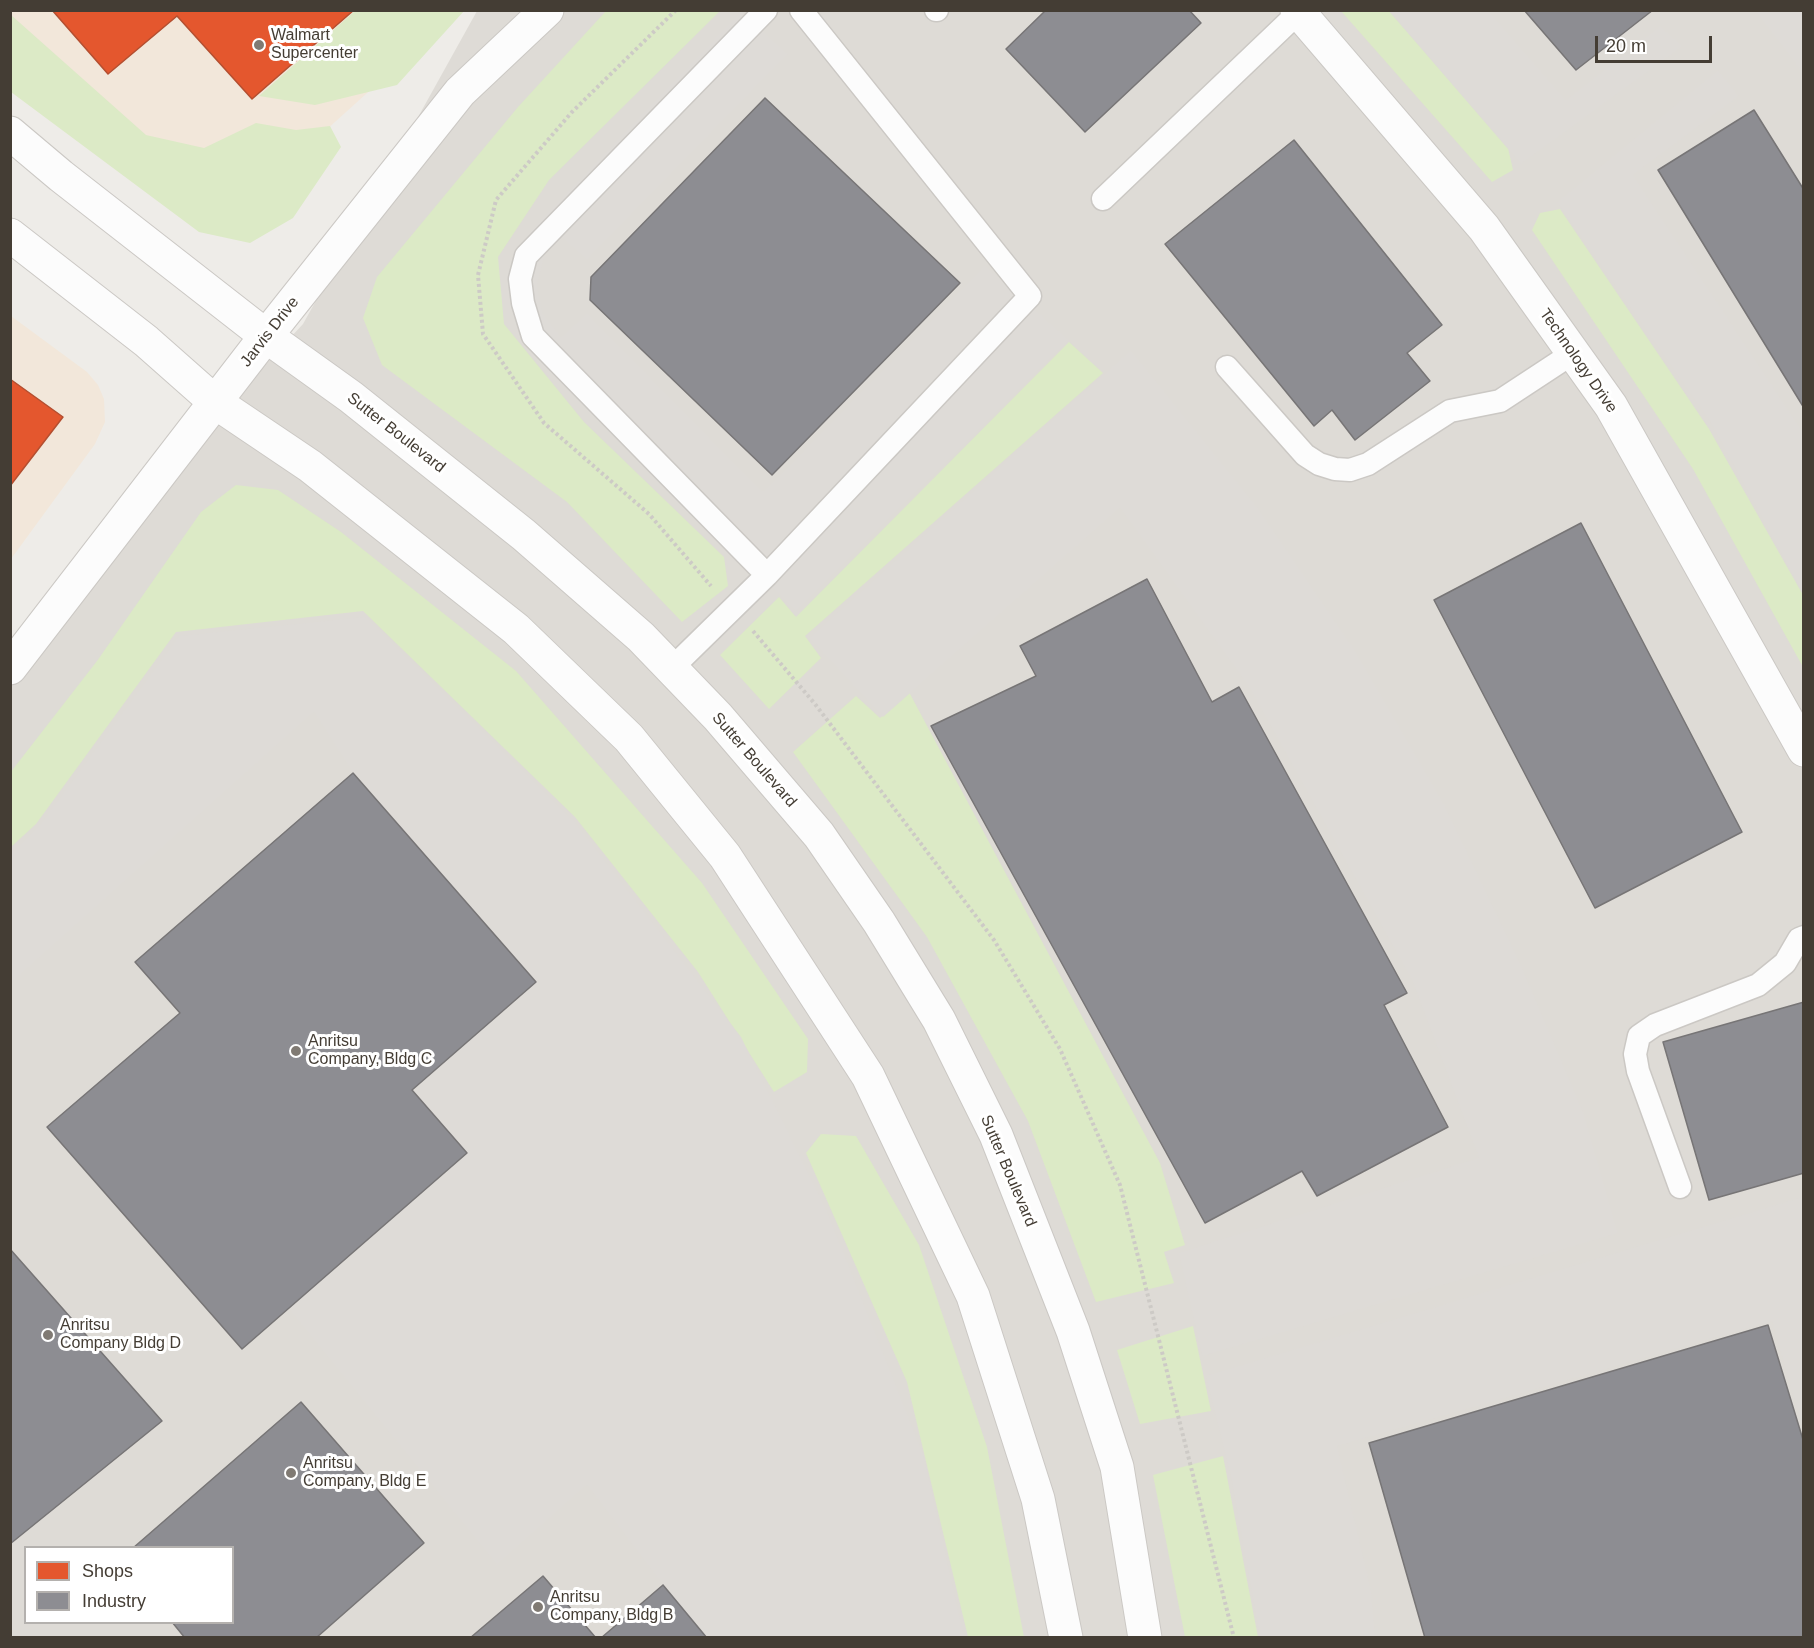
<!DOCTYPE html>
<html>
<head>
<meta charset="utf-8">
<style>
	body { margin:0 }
	#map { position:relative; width:1814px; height:1648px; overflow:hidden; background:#eeece8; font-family:Arial,sans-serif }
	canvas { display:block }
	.frame { position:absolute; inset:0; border:12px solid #443d34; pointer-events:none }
	.legend { position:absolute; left:24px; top:1546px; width:210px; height:78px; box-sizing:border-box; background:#fff; border:2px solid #b4b1ae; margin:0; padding:8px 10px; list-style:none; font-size:18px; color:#443d34 }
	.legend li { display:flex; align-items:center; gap:12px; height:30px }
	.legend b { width:30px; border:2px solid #b4b1ae }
	.scale { position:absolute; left:1595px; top:36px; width:117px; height:27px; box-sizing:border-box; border:3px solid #443d34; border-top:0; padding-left:8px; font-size:18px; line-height:21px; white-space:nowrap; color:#443d34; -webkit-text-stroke:4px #fff; paint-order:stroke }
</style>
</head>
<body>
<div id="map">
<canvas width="1814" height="1648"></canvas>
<div class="frame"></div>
<ul class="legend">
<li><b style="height:16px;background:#e4572e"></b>Shops</li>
<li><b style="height:16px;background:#8d8d92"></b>Industry</li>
</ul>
<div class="scale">20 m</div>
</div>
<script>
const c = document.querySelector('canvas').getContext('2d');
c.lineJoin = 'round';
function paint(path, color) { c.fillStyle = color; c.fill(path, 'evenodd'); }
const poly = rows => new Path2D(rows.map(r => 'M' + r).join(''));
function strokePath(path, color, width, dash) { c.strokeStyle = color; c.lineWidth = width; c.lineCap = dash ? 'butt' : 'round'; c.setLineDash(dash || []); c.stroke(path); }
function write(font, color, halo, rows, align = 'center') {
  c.font = font + ' Arial,sans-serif'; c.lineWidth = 6; c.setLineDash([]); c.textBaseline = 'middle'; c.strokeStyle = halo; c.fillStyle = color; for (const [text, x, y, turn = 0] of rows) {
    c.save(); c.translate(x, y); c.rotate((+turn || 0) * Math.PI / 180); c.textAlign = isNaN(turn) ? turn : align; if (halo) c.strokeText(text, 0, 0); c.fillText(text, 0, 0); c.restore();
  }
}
const commercial = poly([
	[10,11,458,11,233,214,11,36],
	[11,316,87,372,98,385,104,399,105,422,95,444,11,559]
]);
const industrial = poly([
	[477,11,1803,11,1803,1637,11,1637,10,640,303,324],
	[26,1548,232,1548,232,1622,26,1622]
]);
const green = poly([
	[356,10,464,11,397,85,315,105,259,96],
	[606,11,720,11,549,180,498,257,504,324,584,422,724,557,728,586,682,622,567,502,382,365,363,318,377,277,518,107],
	[1341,11,1389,11,1508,148,1513,170,1492,182],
	[11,15,146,135,204,148,256,123,296,130,330,126,341,147,293,218,250,243,199,232,11,92],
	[1560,209,1709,429,1803,595,1803,667,1693,469,1532,230,1540,213],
	[1069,342,1103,373,805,636,821,658,769,709,720,655,779,597,796,617],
	[236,485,278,490,341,532,516,671,702,883,808,1039,807,1072,774,1092,698,972,575,817,363,611,176,632,36,824,11,847,10,773,97,661,201,512],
	[909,692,1160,1163,1185,1245,1164,1252,1174,1283,1096,1302,1028,1121,927,937,793,752,856,696,880,718],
	[821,1134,856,1136,919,1245,987,1447,1024,1637,968,1637,907,1382,806,1153],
	[1193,1326,1211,1411,1140,1424,1117,1350],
	[1223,1456,1258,1637,1185,1637,1153,1475]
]);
const parking = poly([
	[741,11,788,54,587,260,562,238,544,257,537,285,542,312,561,337,587,313,763,492,985,265,1069,340,796,611,541,357,515,319,510,282,521,243,541,219],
	[1389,11,1489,11,1566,100,1660,26,1683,46,1521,164],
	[1755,11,1803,11,1803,73],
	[1718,70,1739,96,1633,175,1803,432,1803,593,1711,423,1557,202],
	[1131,350,1258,508,1356,652,1444,804,1520,963,1584,1114,1618,1233,1202,1356,1179,1253,1479,1158,1413,982,1249,687,1120,508,883,717,809,638],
	[366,617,575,822,741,1037,827,1211,923,1454,964,1637,707,1637,663,1585,587,1485,497,1565,288,1308,467,1153,412,1090,536,982,353,773,314,712,11,983,11,853,39,826,179,636],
	[1803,1197,1803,1429,1772,1321,1337,1446,1371,1590,1375,1637,1260,1637,1231,1476,1206,1376]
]);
const shops = poly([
	[52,10,354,10,252,99,177,16,108,74,52,10],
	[10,379,63,417,10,486,10,379]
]);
const industry = poly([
	[1046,10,1189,10,1201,23,1085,132,1006,49,1046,10],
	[1524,10,1653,10,1576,70,1524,10],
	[765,98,960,283,772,475,590,300,591,277,765,98],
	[1754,110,1804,190,1804,408,1658,170,1754,110],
	[1294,140,1442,325,1407,353,1430,381,1355,440,1332,410,1314,426,1165,244,1294,140],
	[1581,523,1742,832,1595,908,1434,600,1581,523],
	[1147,579,1212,702,1239,687,1407,993,1384,1005,1448,1127,1317,1196,1302,1171,1205,1223,931,726,1036,676,1020,646,1147,579],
	[353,773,536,982,412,1090,467,1153,242,1349,47,1127,180,1013,135,962,353,773],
	[1804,1002,1804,1173,1709,1200,1663,1042,1804,1002],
	[10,1249,162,1421,10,1544,10,1249],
	[1768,1325,1804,1443,1804,1638,1425,1638,1369,1443,1768,1325],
	[301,1402,424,1543,316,1638,185,1638,172,1622,232,1622,232,1548,133,1548,301,1402],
	[543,1576,596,1638,470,1638,543,1576],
	[663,1585,707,1638,601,1638,663,1585]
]);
const path = poly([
	[676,10,572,112,496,200,478,275,483,334,544,423,649,514,711,586],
	[753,631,815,704,994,940,1060,1049,1120,1185,1234,1638]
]);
const service = poly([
	[766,10,526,256,520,279,523,303,533,336,767,575],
	[936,10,937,10],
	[1103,199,1299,12],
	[1227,367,1305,455,1319,464,1335,469,1350,470,1368,464,1450,411,1500,401,1573,353],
	[672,668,767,575,1030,296,801,10],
	[1680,1187,1638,1071,1635,1054,1639,1036,1655,1025,1758,985,1785,963,1799,939,1804,937]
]);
const minor = poly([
	[1297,10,1484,228,1611,406,1804,750],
	[10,133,61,176,266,336,351,397,524,535,641,637,718,717,819,835,879,922,939,1020,996,1135,1073,1331,1117,1467,1145,1638],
	[10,235,146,341,215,402,310,466,516,629,629,738,725,856,868,1076,973,1296,1038,1499,1066,1638],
	[10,668,266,336,460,92,547,10]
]);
const markers = [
	[259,45,6,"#807a73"],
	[296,1051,6,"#807a73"],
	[48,1335,6,"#807a73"],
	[291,1473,6,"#807a73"],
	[538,1607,6,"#807a73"]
];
const poiNames = [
	["Walmart",271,36],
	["Supercenter",271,54],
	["Anritsu",308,1042],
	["Company, Bldg C",308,1060],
	["Anritsu",60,1326],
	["Company Bldg D",60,1344],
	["Anritsu",303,1464],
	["Company, Bldg E",303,1482],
	["Anritsu",550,1598],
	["Company, Bldg B",550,1616]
];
const streetNames = [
	["Jarvis Drive",270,332,-52],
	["Technology Drive",1578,361,55],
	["Sutter Boulevard",396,433,38],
	["Sutter Boulevard",754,760,49],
	["Sutter Boulevard",1008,1171,67]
];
paint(commercial, '#f2e7da');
paint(industrial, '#dedbd6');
paint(green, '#dceac6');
paint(parking, '#dedbd7');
paint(shops, '#e4572e');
strokePath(shops, '#b44f30', 1.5);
paint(industry, '#8d8d92');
strokePath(industry, '#777576', 1.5);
strokePath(service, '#cbc8c4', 25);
strokePath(minor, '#cbc8c4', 35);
strokePath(path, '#cdcac6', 4, [3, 3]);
strokePath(service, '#fcfcfc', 22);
strokePath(minor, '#fcfcfc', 33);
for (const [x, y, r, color] of markers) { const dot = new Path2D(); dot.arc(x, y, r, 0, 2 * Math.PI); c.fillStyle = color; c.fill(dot); strokePath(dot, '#fff', 2); }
write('16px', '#443d34', '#fff', poiNames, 'left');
write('16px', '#443d34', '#fff', streetNames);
</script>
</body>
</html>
